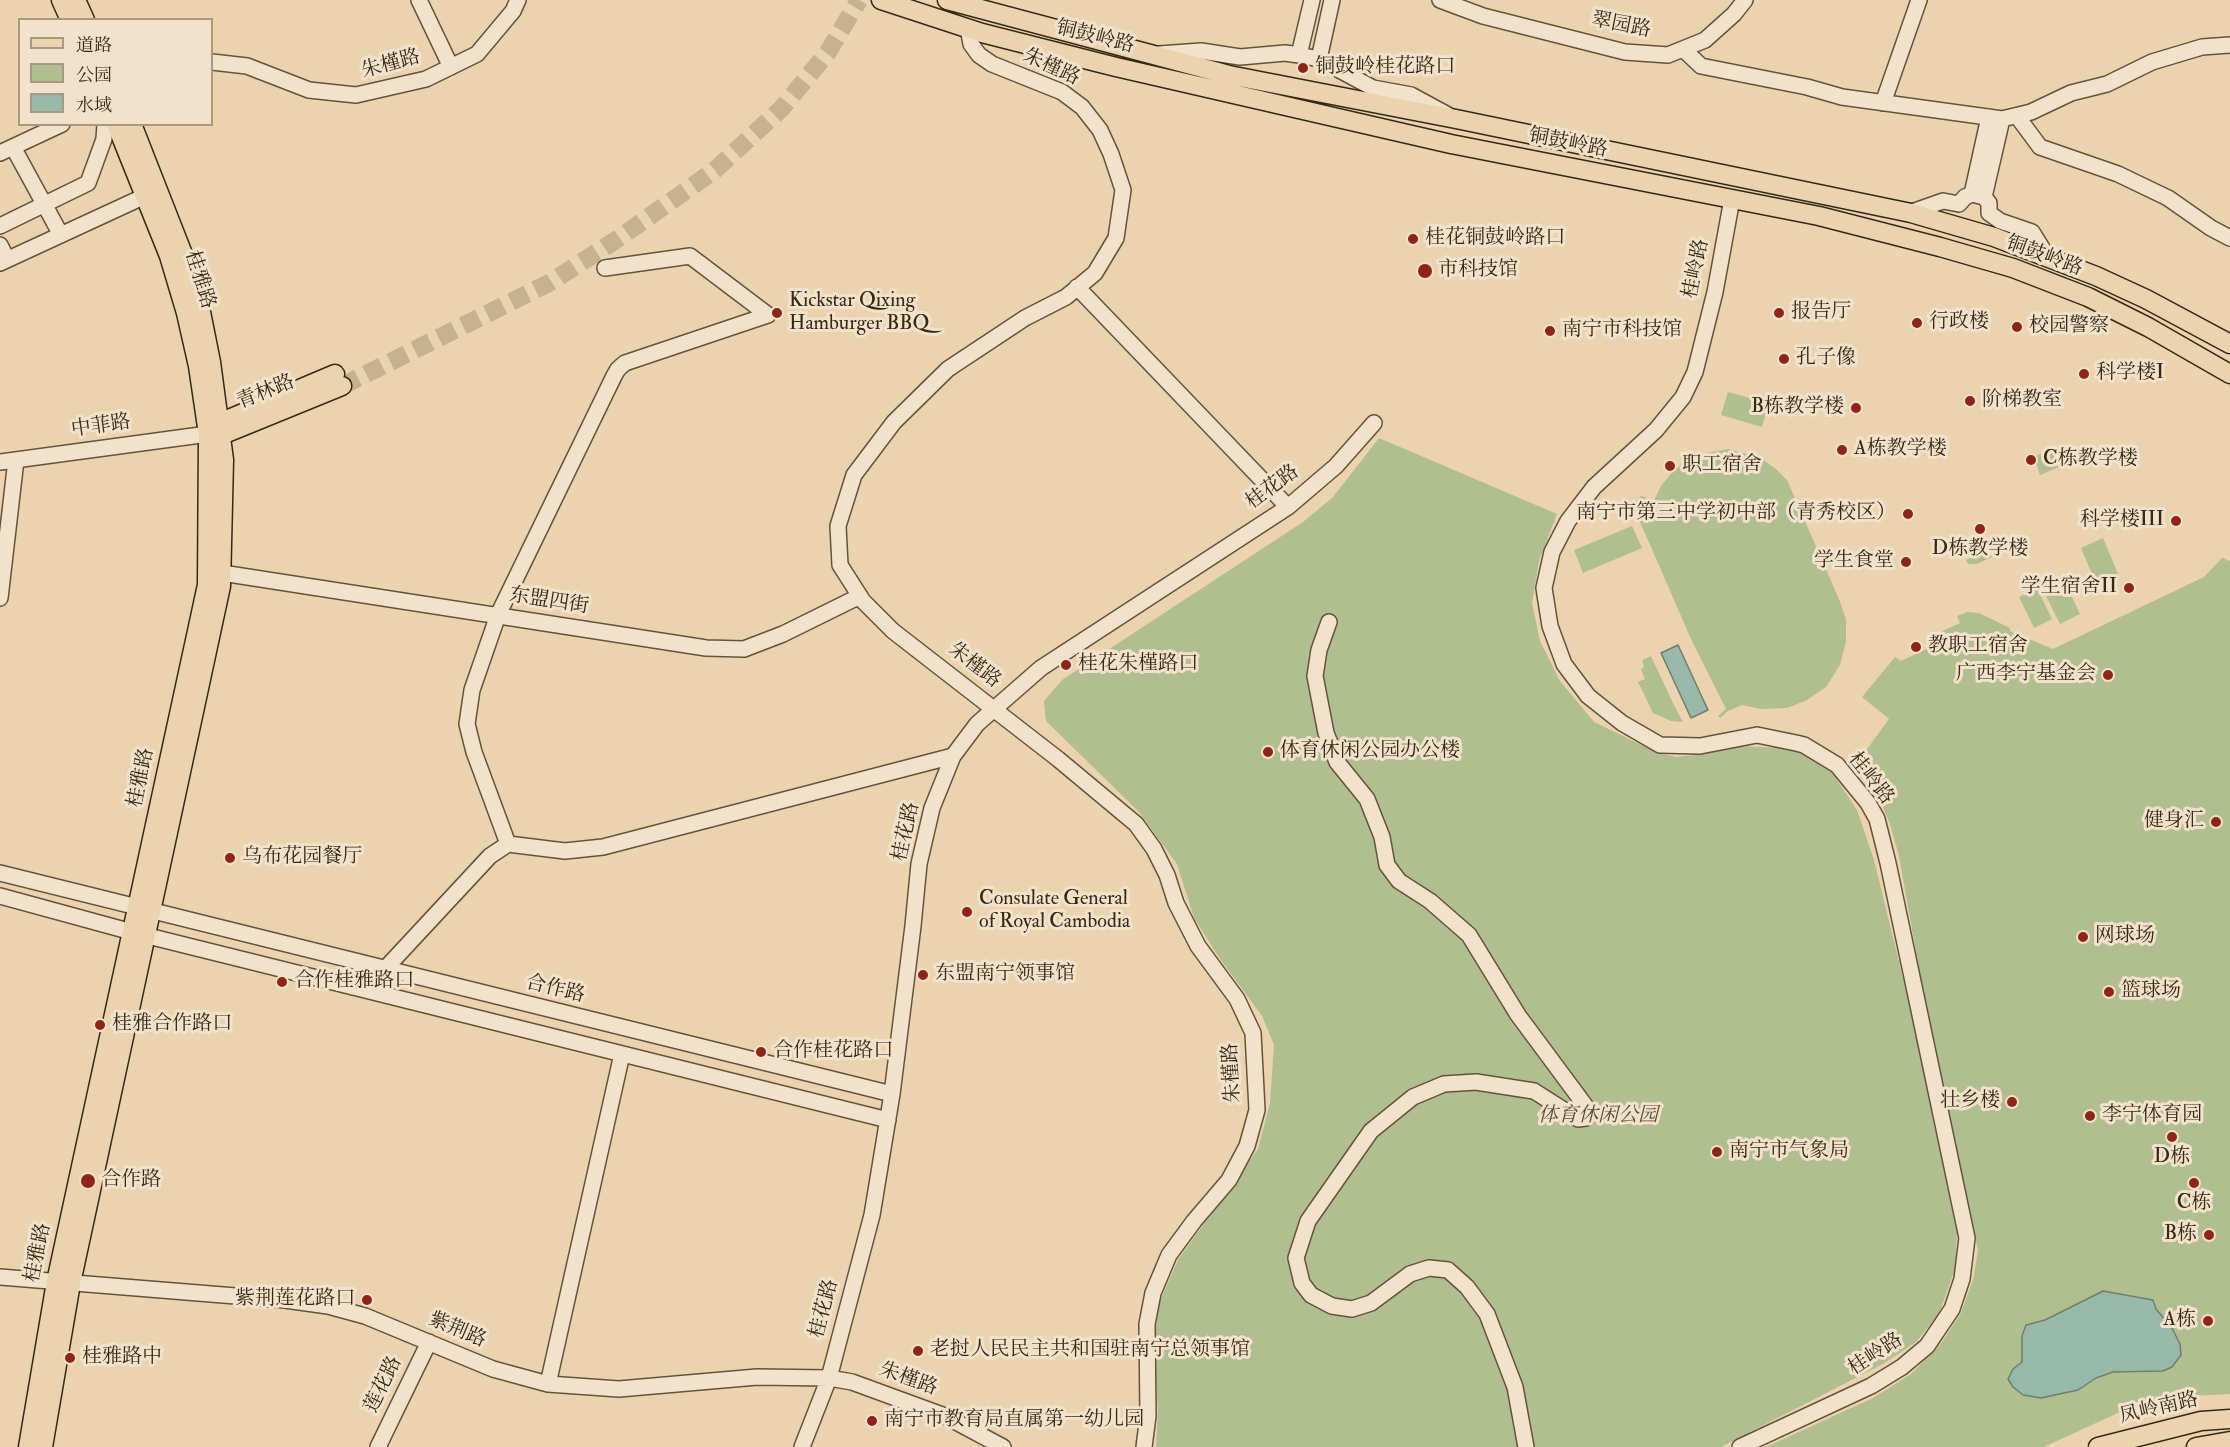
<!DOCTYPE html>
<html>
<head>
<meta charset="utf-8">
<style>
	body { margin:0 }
	#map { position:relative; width:2230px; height:1447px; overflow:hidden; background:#ebd3b0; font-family:"IM FELL Double Pica","Noto Serif SC",serif }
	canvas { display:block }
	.legend { position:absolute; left:18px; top:18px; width:195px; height:108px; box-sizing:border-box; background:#f2e2cc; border:2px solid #a79882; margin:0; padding:8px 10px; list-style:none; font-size:18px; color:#372813 }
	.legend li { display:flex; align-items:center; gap:12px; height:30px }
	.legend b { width:30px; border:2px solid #a79882 }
</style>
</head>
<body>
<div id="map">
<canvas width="2230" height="1447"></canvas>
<ul class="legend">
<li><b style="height:8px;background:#ebd3b0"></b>道路</li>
<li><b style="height:16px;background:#b1be90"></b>公园</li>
<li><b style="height:16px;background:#98b8a9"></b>水域</li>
</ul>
</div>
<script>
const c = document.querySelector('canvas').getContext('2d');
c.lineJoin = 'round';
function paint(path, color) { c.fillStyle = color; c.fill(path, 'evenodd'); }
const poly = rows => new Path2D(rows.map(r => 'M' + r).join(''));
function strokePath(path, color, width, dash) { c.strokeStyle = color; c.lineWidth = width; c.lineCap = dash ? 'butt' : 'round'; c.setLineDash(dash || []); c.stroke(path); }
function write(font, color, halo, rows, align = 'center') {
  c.font = font + ' "IM FELL Double Pica","Noto Serif SC",serif'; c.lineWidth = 6; c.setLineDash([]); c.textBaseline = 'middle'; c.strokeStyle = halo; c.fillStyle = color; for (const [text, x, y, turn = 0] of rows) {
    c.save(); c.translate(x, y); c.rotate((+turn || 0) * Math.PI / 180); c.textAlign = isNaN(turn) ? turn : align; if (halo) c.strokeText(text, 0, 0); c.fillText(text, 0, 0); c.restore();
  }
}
const green = poly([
	[1728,392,1769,403,1762,427,1721,415],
	[1379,438,1557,514,1539,561,1532,603,1540,641,1560,681,1594,722,1658,753,1676,757,1703,754,1739,746,1784,748,1808,755,1830,769,1857,810,1874,860,1915,1027,1957,1233,1955,1269,1939,1314,1916,1342,1883,1364,1721,1447,1156,1447,1158,1410,1153,1349,1159,1303,1179,1258,1258,1149,1270,1103,1274,1045,1262,1016,1220,959,1194,918,1177,864,1138,811,1046,721,1044,701,1062,680,1303,522,1333,497],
	[1728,449,1759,457,1776,469,1787,480,1839,599,1846,619,1846,642,1840,665,1826,687,1807,700,1787,708,1761,709,1742,705,1728,711,1720,718,1718,716,1726,709,1691,639,1633,506,1631,506,1641,496,1654,500,1661,486,1674,470,1688,459,1707,453],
	[2051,449,2059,467,2040,475,2034,457],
	[1632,526,1642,548,1583,573,1574,550],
	[2103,538,2119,576,2097,586,2081,548],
	[1998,546,2001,553,1977,564,1968,564,1966,560],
	[2222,558,2230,561,2230,1394,2171,1397,2120,1412,2044,1447,1766,1447,1873,1398,1911,1374,1942,1342,1961,1313,1973,1280,1978,1250,1921,981,1899,856,1890,824,1880,800,1856,764,1889,719,1862,697,1895,657,1901,661,1935,645,1932,636,1960,623,1957,616,1967,612,1979,613,2010,628,2010,631,2053,649,2204,577],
	[2063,578,2080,614,2060,624,2042,588],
	[2037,588,2052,619,2034,628,2019,597],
	[1651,656,1673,703,1683,722,1671,721,1653,713,1638,682,1645,679,1641,669,1644,667,1642,660]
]);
const water = poly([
	[1678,645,1708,710,1691,718,1661,653,1678,645],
	[2103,1291,2153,1300,2156,1309,2172,1328,2180,1344,2181,1355,2172,1367,2163,1371,2113,1372,2096,1378,2078,1390,2041,1398,2023,1395,2013,1387,2008,1379,2013,1369,2022,1362,2022,1336,2026,1325,2045,1320,2103,1291]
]);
const majorTunnel = poly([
	[342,386,551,282,619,238,715,170,782,108,828,52,859,0]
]);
const minor = poly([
	[419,0,451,67],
	[1440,0,1483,16,1625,52,1668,55,1705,40,1734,14,1745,0],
	[968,28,971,44,979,55,992,64,1062,92,1082,107,1100,130,1111,154,1123,190,1116,238,1095,273,1066,297,1025,318,948,369,894,422,854,475,838,526,840,565,863,601,893,631,1058,759,1136,824,1154,849,1167,875,1176,903,1198,946,1237,999,1253,1033,1257,1110,1247,1146,1229,1180,1194,1221,1169,1255,1153,1293,1147,1324,1148,1416,1144,1447],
	[1683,49,1701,66,1807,87,1842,97,2002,119,2031,112,2071,93,2107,84,2152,62,2202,47,2230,45],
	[1159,54,1201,51,1240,57,1285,53,1299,55,1319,59,1373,88,1411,95,1448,115],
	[1299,55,1312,0],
	[1319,59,1332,0],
	[212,62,247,66,309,90,356,95,426,79,477,54,513,11,518,0],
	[1883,103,1919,0],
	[2017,116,2040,147,2118,174,2168,198,2211,228,2230,238],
	[13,147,61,235],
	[0,153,62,124],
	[1972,194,1989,117],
	[1984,197,2002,119],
	[1732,199,1715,292,1695,372,1683,397,1656,430,1594,487,1568,521,1552,552,1544,588,1550,626,1564,664,1588,696,1622,723,1660,745,1700,746,1757,735,1796,743,1804,745,1837,765,1868,803,1877,819,1888,863,1967,1238,1962,1279,1952,1309,1927,1346,1902,1367,1871,1386,1740,1447],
	[1909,213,1943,201,1959,204,1965,197,1972,194,1984,197,1989,203,1989,213,2000,221,2032,232,2047,256],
	[0,226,88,183,104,139,105,124],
	[0,245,7,259],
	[0,263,145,196],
	[1077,287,1288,507],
	[0,462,208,434],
	[222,573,706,648,744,649,783,634,860,596],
	[0,598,16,460],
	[1329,622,1319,650,1315,676,1326,733,1337,762,1367,799,1382,837,1387,865,1399,881,1430,901,1469,935,1518,1015,1587,1108,1586,1118,1578,1119,1534,1091,1476,1082,1444,1084,1413,1097,1371,1131,1308,1221,1296,1258,1302,1283,1311,1295,1332,1306,1352,1309,1371,1303,1410,1274,1429,1268,1448,1270,1467,1287,1487,1314,1515,1387,1526,1447],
	[508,844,474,752,467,724,472,690,498,615,614,376,618,369,625,363,768,315,690,256,605,268],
	[0,873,892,1094],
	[0,896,132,932,888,1120],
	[384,970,490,856,508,844,565,851,603,847,953,756],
	[0,1277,285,1300,328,1306,365,1316,493,1369,548,1384,619,1389,757,1377,829,1378,852,1382,945,1416,1003,1447],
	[548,1384,622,1054],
	[378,1447,429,1342],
	[802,1447,829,1378,872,1215,892,1094,913,926,919,864,932,808,953,756,977,724,1041,668,1288,507,1336,466,1374,423]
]);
const major = poly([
	[61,0,70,20],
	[76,0,85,20],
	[881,0,982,33,1116,67,1451,144,1819,216,1940,247,2013,268,2088,297,2148,327,2230,374],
	[947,0,1229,75,1456,119,1911,213,1994,237,2096,276,2146,299,2230,344],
	[210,427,335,374],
	[212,439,342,386],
	[28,1447,56,1282,207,585,208,434,198,366,186,313,169,256,116,124],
	[43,1447,71,1283,221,586,224,460,211,362,200,307,183,254,132,124],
	[2098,1447,2201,1421,2230,1419],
	[2196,1447,2230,1441]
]);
const markers = [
	[1303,68,6,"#8f2418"],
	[1413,239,6,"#8f2418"],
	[1425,271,8,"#8f2418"],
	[777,313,6,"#8f2418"],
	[1779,313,6,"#8f2418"],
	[1917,323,6,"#8f2418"],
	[2017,327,6,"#8f2418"],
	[1550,331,6,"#8f2418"],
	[1784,359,6,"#8f2418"],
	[2084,374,6,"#8f2418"],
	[1970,401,6,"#8f2418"],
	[1856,408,6,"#8f2418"],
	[1842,450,6,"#8f2418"],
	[2031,460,6,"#8f2418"],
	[1670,466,6,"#8f2418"],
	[1908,514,6,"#8f2418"],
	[2176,521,6,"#8f2418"],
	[1980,529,6,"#8f2418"],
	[1906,562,6,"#8f2418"],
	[2129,588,6,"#8f2418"],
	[1916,647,6,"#8f2418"],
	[1066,665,6,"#8f2418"],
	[2108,675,6,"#8f2418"],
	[1268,752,6,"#8f2418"],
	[2216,822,6,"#8f2418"],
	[230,858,6,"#8f2418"],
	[967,912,6,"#8f2418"],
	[2083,937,6,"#8f2418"],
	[923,975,6,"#8f2418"],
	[282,982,6,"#8f2418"],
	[2109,992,6,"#8f2418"],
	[100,1025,6,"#8f2418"],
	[761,1052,6,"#8f2418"],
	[2012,1102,6,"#8f2418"],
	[2090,1116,6,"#8f2418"],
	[2172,1137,6,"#8f2418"],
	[1717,1152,6,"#8f2418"],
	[88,1181,8,"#8f2418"],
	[2194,1183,6,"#8f2418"],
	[2209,1235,6,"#8f2418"],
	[367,1300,6,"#8f2418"],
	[2208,1321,6,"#8f2418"],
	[918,1351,6,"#8f2418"],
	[70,1358,6,"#8f2418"],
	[872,1421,6,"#8f2418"]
];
const streetNames = [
	["翠园路",1621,26,11],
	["铜鼓岭路",1095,38,14],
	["朱槿路",391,65,-15],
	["朱槿路",1051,68,25],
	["铜鼓岭路",1568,144,11],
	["铜鼓岭路",2044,257,20],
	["桂岭路",1697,269,-78],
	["桂雅路",199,280,73],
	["青林路",266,393,-22],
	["中菲路",101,427,-8],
	["桂花路",1273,488,-36],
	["东盟四街",549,602,9],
	["朱槿路",974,666,38],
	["桂雅路",142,778,-78],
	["桂岭路",1870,779,52],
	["桂花路",907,832,-77],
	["合作路",555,990,14],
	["朱槿路",1233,1073,-93],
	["桂雅路",39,1253,-78],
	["桂花路",825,1309,-75],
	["紫荆路",457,1331,23],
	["桂岭路",1876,1355,-33],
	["朱槿路",908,1380,20],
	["莲花路",384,1385,-64],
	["凤岭南路",2159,1409,-13]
];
const poiNames = [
	["铜鼓岭桂花路口",1315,68],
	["桂花铜鼓岭路口",1425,239],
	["市科技馆",1438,271],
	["Kickstar Qixing",789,302],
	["Hamburger BBQ",789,325],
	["报告厅",1791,313],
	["行政楼",1929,323],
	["校园警察",2029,327],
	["南宁市科技馆",1562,331],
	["孔子像",1796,359],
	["科学楼I",2096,374],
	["阶梯教室",1982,401],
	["B栋教学楼",1844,408,"right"],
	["A栋教学楼",1854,450],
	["C栋教学楼",2043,460],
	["职工宿舍",1682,466],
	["南宁市第三中学初中部（青秀校区）",1896,514,"right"],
	["科学楼III",2164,521,"right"],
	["D栋教学楼",1980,550,"center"],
	["学生食堂",1894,562,"right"],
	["学生宿舍II",2117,588,"right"],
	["教职工宿舍",1928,647],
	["桂花朱槿路口",1078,665],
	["广西李宁基金会",2096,675,"right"],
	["体育休闲公园办公楼",1280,752],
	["健身汇",2204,822,"right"],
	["乌布花园餐厅",242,858],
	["Consulate General",979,900],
	["of Royal Cambodia",979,923],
	["网球场",2095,937],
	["东盟南宁领事馆",935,975],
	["合作桂雅路口",294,982],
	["篮球场",2121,992],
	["桂雅合作路口",112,1025],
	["合作桂花路口",773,1052],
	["壮乡楼",2000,1102,"right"],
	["李宁体育园",2102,1116],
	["南宁市气象局",1729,1152],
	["D栋",2172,1158,"center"],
	["合作路",101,1181],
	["C栋",2194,1204,"center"],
	["B栋",2197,1235,"right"],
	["紫荆莲花路口",355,1300,"right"],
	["A栋",2196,1321,"right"],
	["老挝人民民主共和国驻南宁总领事馆",930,1351],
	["桂雅路中",82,1358],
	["南宁市教育局直属第一幼儿园",884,1421]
];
const parkNames = [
	["体育休闲公园",1598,1117]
];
paint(green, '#b1be90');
paint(water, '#98b8a9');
strokePath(water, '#717e6d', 1.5);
strokePath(majorTunnel, '#c7b191', 18, [18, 9]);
strokePath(minor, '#64533a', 18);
strokePath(major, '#372813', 21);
strokePath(minor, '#f2e2cc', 15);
strokePath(major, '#ebd3b0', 18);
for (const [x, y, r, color] of markers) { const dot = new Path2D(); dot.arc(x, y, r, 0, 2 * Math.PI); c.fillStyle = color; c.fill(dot); strokePath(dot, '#f2e2cc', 2); }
write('20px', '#372813', '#f2e2cc', streetNames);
write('20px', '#372813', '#f2e2cc', poiNames, 'left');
write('italic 20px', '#564e32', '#f2e2cc', parkNames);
</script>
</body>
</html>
